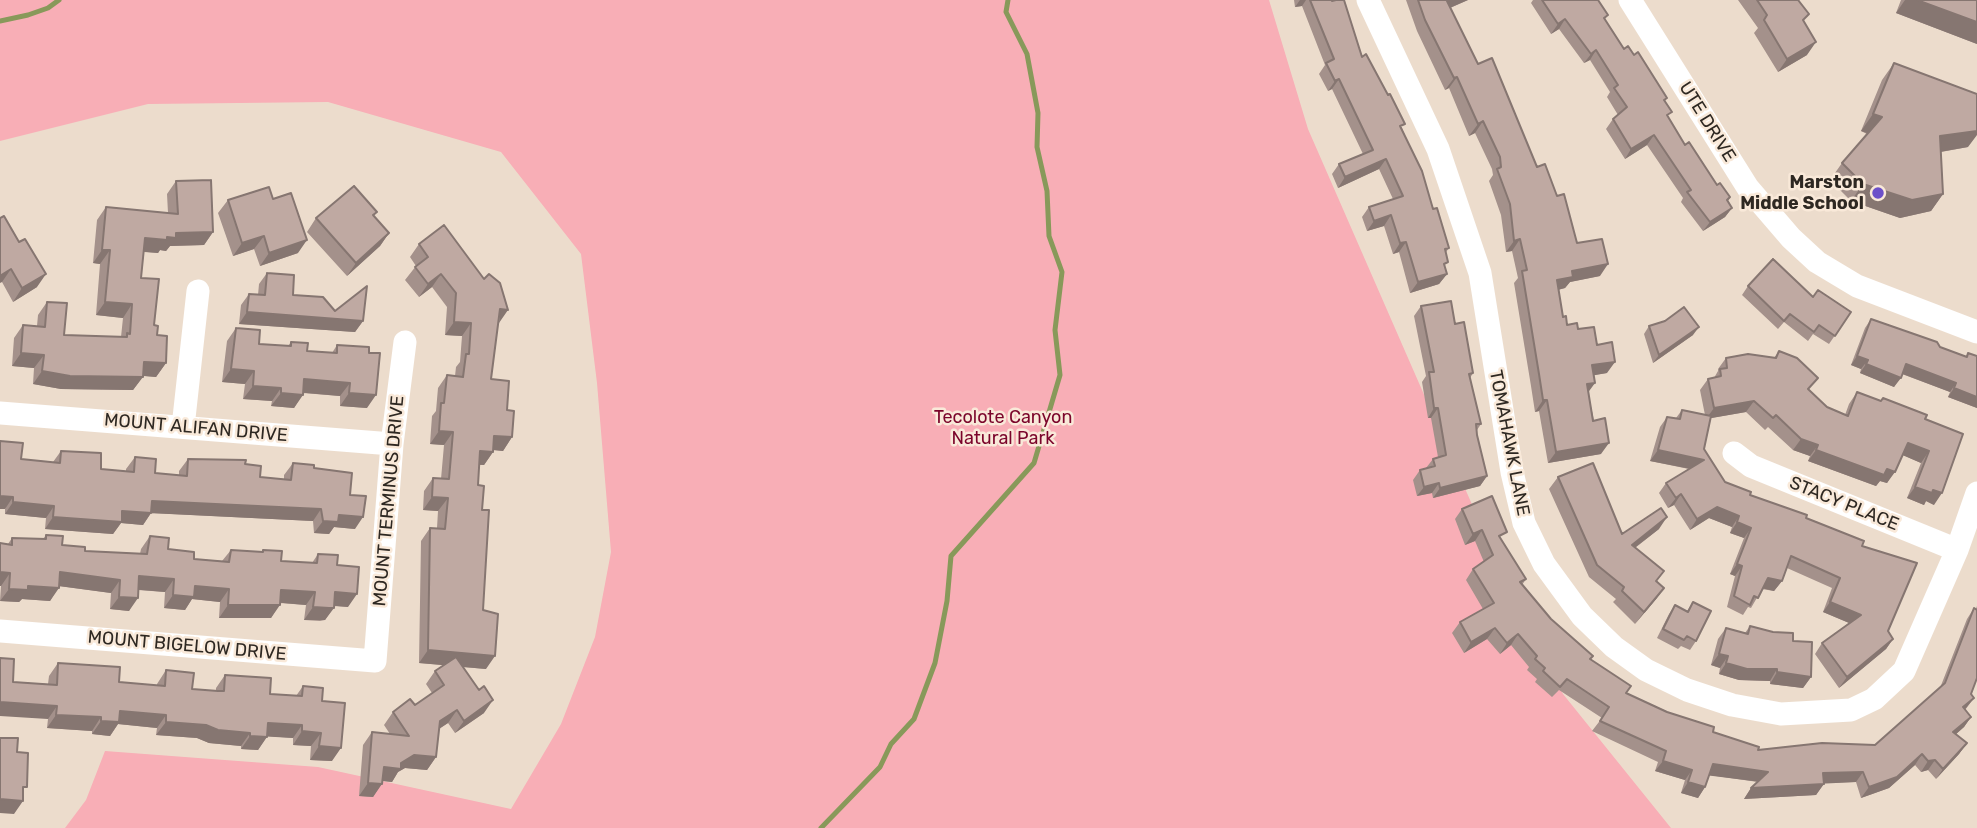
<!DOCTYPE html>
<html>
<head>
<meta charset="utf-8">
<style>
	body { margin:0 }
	canvas { display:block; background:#ecdccc }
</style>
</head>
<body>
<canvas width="1977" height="828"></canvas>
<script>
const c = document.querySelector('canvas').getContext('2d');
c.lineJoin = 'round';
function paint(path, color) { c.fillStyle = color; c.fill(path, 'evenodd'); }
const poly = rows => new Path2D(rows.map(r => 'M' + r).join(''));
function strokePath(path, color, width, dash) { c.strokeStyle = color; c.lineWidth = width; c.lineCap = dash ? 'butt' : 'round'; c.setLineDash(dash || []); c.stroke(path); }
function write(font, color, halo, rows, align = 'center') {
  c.font = font + ' Rubik,sans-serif'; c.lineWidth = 5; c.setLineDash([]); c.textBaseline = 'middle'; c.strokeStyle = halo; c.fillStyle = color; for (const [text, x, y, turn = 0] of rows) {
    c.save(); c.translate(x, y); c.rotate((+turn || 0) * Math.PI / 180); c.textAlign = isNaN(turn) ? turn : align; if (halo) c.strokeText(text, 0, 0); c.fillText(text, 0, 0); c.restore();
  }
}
const green = poly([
	[0,0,1269,0,1308,129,1498,564,1563,694,1671,828,65,828,86,800,105,751,318,767,511,809,561,724,595,637,611,552,597,383,581,254,501,152,328,102,148,104,0,141]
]);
const stream = poly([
	[0,21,28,15,48,8,59,0],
	[821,828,880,767,891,744,914,719,935,663,947,601,951,556,1034,463,1060,375,1055,330,1062,272,1049,236,1047,191,1037,147,1038,113,1027,54,1006,12,1008,0]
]);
const minor = poly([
	[1368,0,1438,149,1480,273,1512,472,1524,523,1544,564,1582,616,1614,647,1646,670,1687,690,1732,705,1781,714,1851,710,1874,699,1904,671,1957,550,1977,493],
	[1630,0,1748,188,1791,238,1817,262,1857,286,1977,332],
	[0,413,392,444],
	[183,427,198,291],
	[1734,453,1751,466,1957,550],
	[0,631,375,661,392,444,405,342]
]);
const wall = poly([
	[1294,0,1332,0,1402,128,1449,248,1446,252,1445,267,1447,274,1439,284,1410,293,1399,252,1393,254,1384,226,1367,231,1362,217,1369,207,1393,199,1379,169,1338,188,1332,174,1339,164,1363,154,1332,89,1328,91,1319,74,1325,65,1302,6,1295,7],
	[1406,0,1468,0,1450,8,1478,64,1537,167,1557,196,1577,243,1600,276,1570,282,1565,288,1558,290,1563,317,1567,325,1578,329,1597,345,1607,373,1594,375,1588,392,1601,454,1548,463,1539,411,1535,412,1531,386,1514,283,1518,278,1512,251,1506,252,1501,215,1489,181,1493,175,1492,169,1475,133,1469,136,1449,88,1445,90,1417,31],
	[1533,0,1598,0,1608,15,1605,19,1624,49,1634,55,1667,98,1665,101,1668,118,1685,145,1717,185,1730,197,1728,201,1732,208,1725,217,1703,231,1681,202,1683,198,1647,145,1625,159,1606,129,1613,119,1618,115,1607,97,1610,92,1590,60,1584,63,1559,29,1551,34,1531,3],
	[1738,0,1799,0,1804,22,1807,55,1778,72,1754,33,1758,28],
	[1901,0,1977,0,1977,44,1896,13],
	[1894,63,1968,147,1941,152,1943,194,1931,211,1900,218,1851,201,1830,180,1842,163,1867,134,1861,131,1882,80],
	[176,181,213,232,204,245,170,246,166,251,160,250,158,253,144,252,141,278,166,363,156,377,143,376,133,390,61,389,33,384,34,368,12,366,14,338,23,325,37,326,38,315,47,302,64,335,121,337,123,318,96,315,100,264,93,263,97,220,106,207,168,213,167,194],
	[273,199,298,253,260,266,254,249,233,256,218,213,228,200],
	[377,212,374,216,389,233,380,246,347,276,307,232,316,218],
	[0,218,37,287,13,302,2,282],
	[419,244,498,323,491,379,507,410,512,437,503,451,493,450,493,452,484,465,479,465,478,485,482,510,483,610,486,669,463,667,484,713,455,733,448,723,439,729,436,757,427,770,405,768,398,772,392,782,383,781,373,797,359,796,363,745,372,732,390,734,384,725,393,712,415,705,432,693,426,684,435,671,444,665,419,663,421,541,430,528,437,528,438,511,423,510,424,491,433,478,441,479,444,445,430,444,432,416,436,411,438,388,447,375,455,376,456,367,460,362,462,336,445,335,447,307,432,287,419,297,405,280,416,266,410,257],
	[267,273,293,295,363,321,355,332,239,324,241,305,249,294,258,295,259,284],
	[1748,286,1813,297,1851,312,1829,344,1813,334,1808,341,1784,322,1778,329,1742,295],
	[1421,306,1455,324,1473,373,1470,378,1481,424,1477,430,1477,435,1487,476,1480,486,1433,498,1432,493,1417,496,1413,480,1420,470,1426,468,1433,459,1438,457,1431,418,1428,418,1422,382,1426,376,1414,316],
	[1871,319,1965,357,1968,353,1977,356,1977,408,1948,397,1950,392,1902,374,1894,387,1860,373,1861,369,1851,365,1865,328],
	[1649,326,1693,335,1653,363,1644,334],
	[236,328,259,344,288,346,291,342,307,351,332,353,337,345,367,408,340,406,340,396,303,393,294,408,271,406,272,401,243,399,245,384,222,382,227,341],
	[1779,351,1809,390,1827,407,1845,415,1849,404,1857,392,1880,401,1883,398,1925,419,1934,505,1926,501,1924,505,1907,498,1921,463,1903,455,1887,483,1880,481,1876,486,1808,461,1810,456,1793,450,1768,427,1765,430,1746,412,1711,418,1704,449,1725,482,1750,495,1806,518,1862,546,1888,631,1893,639,1886,649,1839,688,1815,654,1822,643,1849,623,1823,612,1832,588,1787,568,1782,581,1774,591,1762,589,1751,608,1748,607,1743,615,1727,607,1735,576,1730,574,1744,538,1730,533,1732,527,1709,518,1690,530,1674,505,1668,508,1659,493,1666,483,1689,469,1650,461,1660,427,1667,417,1676,418,1682,410,1705,415,1700,390,1708,379,1714,378,1718,371,1718,369,1726,358,1774,358],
	[61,451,101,469,126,471,126,469,135,457,155,473,179,475,179,471,188,459,245,464,260,477,284,479,284,475,293,463,314,468,350,495,355,529,334,527,329,534,314,533,313,521,151,513,143,525,121,523,113,534,45,529,46,518,5,514,5,509,21,459,53,462],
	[1558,477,1622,534,1659,529,1635,548,1664,571,1657,581,1664,588,1656,599,1635,624,1613,602,1616,599,1589,577,1549,489],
	[1462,509,1501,540,1526,579,1522,585,1551,619,1591,660,1626,693,1713,732,1758,750,1875,745,1940,688,1967,619,1974,608,1976,609,1977,606,1977,678,1971,694,1974,698,1965,710,1971,717,1964,727,1956,734,1967,743,1959,754,1936,779,1928,770,1921,772,1915,765,1889,788,1861,798,1856,782,1824,783,1816,795,1744,799,1751,788,1758,782,1709,775,1705,787,1698,798,1681,793,1685,780,1655,771,1658,762,1592,731,1602,718,1559,690,1552,697,1535,682,1537,679,1527,670,1529,667,1511,645,1500,654,1487,639,1464,653,1452,633,1460,622,1483,609,1466,580,1473,569,1484,562,1475,541,1465,545,1455,519],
	[46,535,62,545,85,551,140,554,141,549,150,536,168,549,194,559,222,561,231,550,261,552,263,550,281,561,312,563,318,554,337,565,348,607,334,606,325,620,320,621,304,620,306,605,280,603,271,618,219,618,220,602,192,599,185,610,164,608,165,592,138,590,129,611,110,609,111,593,59,586,50,601,22,599,19,602,0,601,1,586,0,586,0,543,8,544,12,538,43,539],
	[1693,602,1696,641,1690,650,1681,646,1678,649,1657,638,1669,614,1675,605,1687,611],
	[1750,626,1793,641,1811,677,1803,688,1770,684,1770,681,1739,680,1719,674,1720,668,1711,665,1718,639,1726,628,1745,633],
	[58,663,119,682,157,686,157,684,166,670,192,689,216,691,216,688,225,675,270,694,296,696,303,686,322,701,332,761,310,760,311,746,293,745,293,738,267,736,258,750,241,749,241,746,209,743,197,738,156,735,157,728,118,724,110,736,92,734,92,731,47,728,48,719,13,682,48,684,49,676]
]);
const shadedWall = poly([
	[1300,0,1306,0,1302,6,1295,7],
	[1450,0,1468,0,1438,13,1447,1],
	[1905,0,1917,0,1977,22,1977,44,1896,13],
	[1565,19,1559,29,1551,34,1558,24],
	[1816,42,1807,55,1778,72,1787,59],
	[1596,50,1590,60,1584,63,1591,54],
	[1457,77,1449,88,1445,90,1454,78],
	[1339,79,1332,89,1328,91,1335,81],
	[1873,114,1882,117,1870,134,1861,131],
	[1483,121,1475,133,1469,136,1478,124],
	[1977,131,1977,135,1968,147,1928,154,1940,136],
	[1654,135,1647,145,1625,159,1631,149],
	[1386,159,1379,169,1338,188,1345,177],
	[1863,184,1943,194,1931,211,1900,218,1851,201],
	[1732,208,1725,217,1703,231,1710,222],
	[1391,215,1384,226,1367,231,1374,221],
	[213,232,204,245,170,246,166,251,160,250,158,253,136,251,145,238,167,237,176,233],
	[389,233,380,246,347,276,356,263],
	[264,236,254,249,233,256,242,243],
	[1520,239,1512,251,1506,252,1514,241],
	[307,240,298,253,260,266,269,253],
	[1406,242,1399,252,1393,254,1400,243],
	[102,250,110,250,100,264,93,263],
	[1608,264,1600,276,1570,282,1565,288,1549,292,1557,280,1572,271],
	[11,269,2,282,0,283,0,276],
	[46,274,37,287,13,302,22,288],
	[441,274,432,287,419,297,428,284],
	[1447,274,1439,284,1410,293,1418,282],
	[105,302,132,304,123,318,96,315],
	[500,309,508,310,499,323],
	[247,312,363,321,355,332,239,324],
	[454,322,471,323,462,336,445,335],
	[1699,327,1693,335,1653,363,1659,355],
	[21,353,44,355,34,368,12,366],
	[1857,356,1868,360,1861,369,1851,365],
	[144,362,166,363,156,377,135,375],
	[1615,362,1607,373,1584,377,1592,365],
	[1866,364,1901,378,1894,387,1860,373],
	[1906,364,1956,383,1950,392,1900,373],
	[231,369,254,371,245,384,222,382],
	[42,371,143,377,133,390,61,389,33,384],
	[304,379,350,383,340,396,295,392],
	[1595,383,1587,394,1587,384],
	[253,386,281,388,272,401,243,399],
	[1954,388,1977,397,1977,408,1948,397],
	[281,393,303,395,294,408,271,406],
	[349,393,376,395,367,408,340,406],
	[1543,400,1547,400,1539,411,1535,412],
	[1754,401,1746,412,1706,419,1714,408],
	[1434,408,1438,408,1431,418,1428,418],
	[439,431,453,432,444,445,430,444],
	[494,436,512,437,503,451,485,449],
	[1801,439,1818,445,1810,456,1793,450],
	[1609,443,1601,454,1548,463,1556,452],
	[1908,443,1929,451,1921,463,1900,454],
	[1658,450,1704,460,1696,470,1650,461],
	[1816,450,1887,469,1895,472,1887,483,1880,481,1876,486,1808,461],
	[480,451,493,452,484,465,471,464],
	[1487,476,1480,486,1433,498,1440,488],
	[1439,483,1432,493,1417,496,1424,487],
	[1915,487,1933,490,1942,493,1934,505,1926,501,1924,505,1907,498],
	[1681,494,1674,505,1668,508,1676,498],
	[0,496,13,497,5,509,0,509],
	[432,497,448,498,438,511,423,510],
	[152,501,321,509,313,521,149,513,151,513,143,525,121,523,113,534,45,529,53,517,122,511],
	[13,502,54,506,46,518,5,514],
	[1717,507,1739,516,1732,527,1709,518,1690,530,1697,519],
	[339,515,363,517,355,529,334,527,329,534,314,533,323,521],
	[1667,517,1659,529,1624,556,1632,545],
	[1737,522,1751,528,1744,538,1730,533],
	[1482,530,1475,541,1465,545,1473,534],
	[1737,564,1742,566,1735,576,1730,574],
	[0,572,10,573,1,586,0,586],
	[60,572,120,580,111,593,51,585],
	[139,576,174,579,165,592,130,589],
	[1768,578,1782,581,1774,591,1761,588],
	[28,586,59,588,50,601,22,599,19,602,0,601,9,589],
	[195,586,229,589,220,602,192,599,185,610,164,608,173,595],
	[1664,588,1656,599,1635,624,1644,612],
	[281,590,315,592,306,605,272,602],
	[335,592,357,594,348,607,326,605],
	[119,597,138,598,129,611,110,609],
	[1830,602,1861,615,1854,625,1823,612],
	[228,605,280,605,271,618,219,618],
	[313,607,334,608,325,620,304,620],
	[1495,628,1487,639,1464,653,1471,642],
	[1518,634,1511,645,1500,654,1507,643],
	[1893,639,1886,649,1839,688,1847,677],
	[428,650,495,656,486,669,419,663],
	[1719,654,1728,656,1720,668,1711,665],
	[1726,663,1777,669,1770,681,1739,680,1719,674],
	[1777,672,1811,677,1803,688,1770,684],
	[1974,698,1966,708,1956,718,1963,707],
	[493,700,484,713,455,733,464,721],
	[0,702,57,706,48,719,0,716],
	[457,710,448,723,431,734,440,721],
	[120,711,166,715,157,728,118,724,110,736,92,734,101,721],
	[56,715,101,717,92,731,47,728],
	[1971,717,1964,727,1946,743,1953,732],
	[166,722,206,725,250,733,241,746,209,743,197,738,156,735],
	[268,723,302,725,293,738,258,736],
	[302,731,321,733,311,746,293,745],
	[250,736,267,737,258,750,241,749],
	[1967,743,1959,754,1936,779,1943,769],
	[319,746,341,748,332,761,310,760],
	[1922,754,1915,765,1889,788,1861,798,1869,787],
	[414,755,436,757,427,770,405,768,398,772,392,782,375,780,384,767,401,763],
	[1935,760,1928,770,1921,772,1928,761],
	[1663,761,1692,770,1685,780,1655,771],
	[1713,764,1768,772,1761,782,1705,775],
	[1863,772,1856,782,1816,784,1823,773],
	[1688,782,1705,787,1698,798,1681,793],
	[368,783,382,784,373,797,359,796],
	[1824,784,1816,795,1744,799,1751,788],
	[0,799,23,801,14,814,0,813]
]);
const building = poly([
	[1310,0,1332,0,1332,1,1336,0,1344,0,1362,57,1366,54,1388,95,1390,94,1405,124,1400,126,1422,171,1433,209,1437,208,1449,248,1445,249,1448,262,1444,264,1447,274,1418,282,1406,242,1400,243,1391,215,1374,221,1369,207,1403,196,1386,159,1345,177,1339,164,1373,150,1339,79,1335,81,1326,63,1334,59,1310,0],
	[1418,0,1450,0,1447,1,1478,64,1492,58,1537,167,1545,164,1557,196,1564,194,1577,243,1602,239,1608,264,1572,271,1573,277,1557,280,1563,317,1566,316,1567,325,1577,323,1578,329,1594,327,1597,345,1612,342,1615,362,1592,365,1595,383,1587,384,1593,421,1605,418,1609,443,1556,452,1547,400,1543,400,1539,374,1522,271,1527,270,1520,239,1514,241,1510,204,1497,169,1501,167,1500,157,1483,121,1478,124,1457,77,1454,78,1425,20,1418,0],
	[1542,0,1598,0,1608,15,1604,18,1624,49,1628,46,1634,55,1638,52,1667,98,1664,100,1672,112,1667,115,1685,145,1689,142,1717,185,1720,183,1730,197,1727,200,1732,208,1710,222,1687,192,1691,190,1654,135,1631,149,1613,119,1627,107,1614,88,1618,85,1596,50,1591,54,1565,19,1558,24,1542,0],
	[1757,0,1798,0,1809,14,1803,20,1816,42,1787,59,1764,20,1767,15,1757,0],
	[1917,0,1977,0,1977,22,1917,0],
	[1894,63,1977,94,1977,131,1940,136,1943,194,1912,200,1863,184,1842,163,1882,117,1873,114,1894,63],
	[211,180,213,232,176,233,176,238,167,237,167,240,145,238,141,278,159,279,154,325,158,326,157,335,167,336,166,363,144,362,143,377,70,376,42,371,44,355,21,353,23,325,45,327,47,302,67,303,64,335,127,337,127,333,130,334,132,304,105,302,110,250,102,250,106,207,178,214,176,181,211,180],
	[354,186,377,212,373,215,389,233,356,263,316,218,354,186],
	[269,187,273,199,291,193,307,240,269,253,264,236,242,243,228,200,269,187],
	[4,216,19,242,25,239,46,274,22,288,11,269,0,276,0,218,4,216],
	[444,225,484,279,489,274,500,283,508,310,500,309,491,379,509,381,507,410,514,411,512,437,494,436,493,452,480,451,478,485,484,486,482,510,489,510,483,610,498,614,495,656,428,650,430,528,445,529,448,498,432,497,433,478,449,479,453,432,439,431,441,403,444,403,447,375,463,377,466,354,469,354,471,323,454,322,456,293,441,274,428,284,415,267,428,257,419,244,444,225],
	[1773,259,1813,297,1818,290,1851,312,1835,336,1819,325,1814,332,1790,314,1784,321,1748,286,1773,259],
	[267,273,294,275,293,295,323,297,335,311,367,286,363,321,247,312,249,294,265,295,267,273],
	[1451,301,1455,324,1464,322,1473,373,1469,374,1481,424,1476,424,1477,435,1487,476,1440,488,1439,483,1424,487,1420,470,1435,466,1433,459,1446,455,1438,408,1434,408,1429,372,1434,372,1421,306,1451,301],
	[1684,307,1699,327,1659,355,1649,326,1665,321,1684,307],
	[1871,319,1937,342,1940,347,1967,357,1968,353,1977,356,1977,397,1954,388,1956,383,1906,364,1901,378,1866,364,1868,360,1857,356,1871,319],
	[236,328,260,330,259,344,291,346,291,342,308,343,307,351,337,353,337,345,369,347,369,353,380,353,376,395,349,393,350,383,304,379,303,395,281,393,281,388,253,386,254,371,231,369,236,328],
	[1779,351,1797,358,1818,378,1808,389,1827,407,1848,416,1857,392,1881,401,1883,398,1927,415,1925,419,1963,434,1942,493,1933,490,1932,493,1915,487,1929,451,1908,443,1895,472,1887,469,1884,475,1816,450,1818,445,1801,439,1776,415,1773,418,1754,401,1714,408,1708,379,1721,376,1720,369,1727,368,1726,358,1748,354,1776,358,1779,351],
	[1682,410,1711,416,1704,449,1725,482,1751,492,1750,495,1807,515,1806,518,1864,541,1862,546,1917,563,1888,631,1893,639,1847,677,1822,643,1861,615,1830,602,1840,578,1791,556,1782,581,1768,578,1758,598,1754,596,1750,605,1734,596,1742,566,1737,564,1751,528,1737,522,1739,516,1717,507,1697,519,1681,494,1676,498,1666,483,1704,460,1658,450,1667,417,1680,419,1682,410],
	[0,441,23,443,21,459,60,463,61,451,101,453,101,469,134,472,135,457,156,459,155,473,187,476,188,459,246,460,245,464,261,466,260,477,291,480,293,463,314,465,314,468,352,473,350,495,366,496,363,517,339,515,338,522,323,521,321,509,152,501,151,513,122,511,122,522,53,517,54,506,13,502,13,497,0,496,0,441],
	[1593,463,1622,534,1661,508,1667,517,1632,545,1664,571,1656,581,1664,588,1644,612,1622,591,1624,587,1597,565,1558,477,1593,463],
	[1492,496,1507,532,1499,536,1526,579,1520,582,1551,619,1593,656,1590,659,1631,686,1626,693,1667,712,1714,727,1713,732,1759,747,1758,750,1822,743,1875,745,1945,683,1974,608,1977,610,1977,678,1971,694,1974,698,1963,707,1971,717,1953,732,1967,743,1943,769,1935,760,1928,761,1922,754,1897,777,1869,787,1863,772,1823,773,1824,784,1751,788,1768,772,1713,764,1705,787,1688,782,1692,770,1663,761,1666,751,1600,721,1609,707,1567,679,1560,687,1543,671,1545,668,1535,659,1537,656,1518,634,1507,643,1495,628,1471,642,1460,622,1494,603,1473,569,1493,555,1482,530,1473,534,1462,509,1492,496],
	[46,535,63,536,62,545,85,547,85,551,147,554,150,536,169,538,168,549,194,552,194,559,229,562,231,550,263,552,263,550,282,551,281,561,317,563,318,554,338,555,337,565,359,567,357,594,335,592,334,608,329,608,313,607,315,592,281,590,280,605,228,605,229,589,195,586,194,597,173,595,174,579,139,576,138,598,119,597,120,580,60,572,59,588,28,586,28,590,9,589,10,573,0,572,0,543,12,545,12,538,46,539,46,535],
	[1693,602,1711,611,1696,641,1687,636,1684,640,1663,629,1675,605,1688,612,1693,602],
	[1750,626,1773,632,1793,633,1793,641,1812,642,1811,677,1777,672,1777,669,1747,669,1726,663,1728,656,1719,654,1726,628,1748,634,1750,626],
	[456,657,479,690,484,686,493,700,464,721,457,710,440,721,436,757,414,755,401,763,401,769,384,767,382,784,368,783,372,732,409,736,393,712,410,699,415,705,444,685,435,671,456,657],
	[0,658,14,659,13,682,57,685,58,663,120,667,119,682,165,686,166,670,194,673,192,689,218,691,224,691,225,675,271,678,270,694,302,696,303,686,323,688,322,701,345,703,341,748,319,746,321,733,302,731,302,725,268,723,267,737,250,736,250,733,218,730,206,725,166,722,166,715,120,711,119,722,101,721,101,717,56,715,57,706,0,702,0,658],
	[0,738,18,738,17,752,28,753,27,787,23,787,23,801,0,799,0,738]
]);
const markers = [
	[1878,193,7,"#6c50c9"]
];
const streetNames = [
	["UTE DRIVE",1707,122,58],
	["MOUNT ALIFAN DRIVE",196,428,5],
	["TOMAHAWK LANE",1509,443,79],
	["MOUNT TERMINUS DRIVE",389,501,-85],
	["STACY PLACE",1844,504,22],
	["MOUNT BIGELOW DRIVE",187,646,5]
];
const poiNames = [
	["Marston",1864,183],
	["Middle School",1864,204]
];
const parkNames = [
	["Tecolote Canyon",1003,418],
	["Natural Park",1003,439]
];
paint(green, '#f8aeb6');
strokePath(stream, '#88995a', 5);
strokePath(minor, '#fff', 23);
paint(wall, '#a4918b');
paint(shadedWall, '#867671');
paint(building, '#bfa9a2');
strokePath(building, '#867671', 2);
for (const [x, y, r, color] of markers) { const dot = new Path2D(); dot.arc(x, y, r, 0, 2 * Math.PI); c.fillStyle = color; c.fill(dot); strokePath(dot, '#f9e9d9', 2.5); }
write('18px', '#2e2822', '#f9e9d9', streetNames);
write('bold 18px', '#2e2822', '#f9e9d9', poiNames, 'right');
write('18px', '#7b052b', '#f9e9d9', parkNames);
</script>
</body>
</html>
